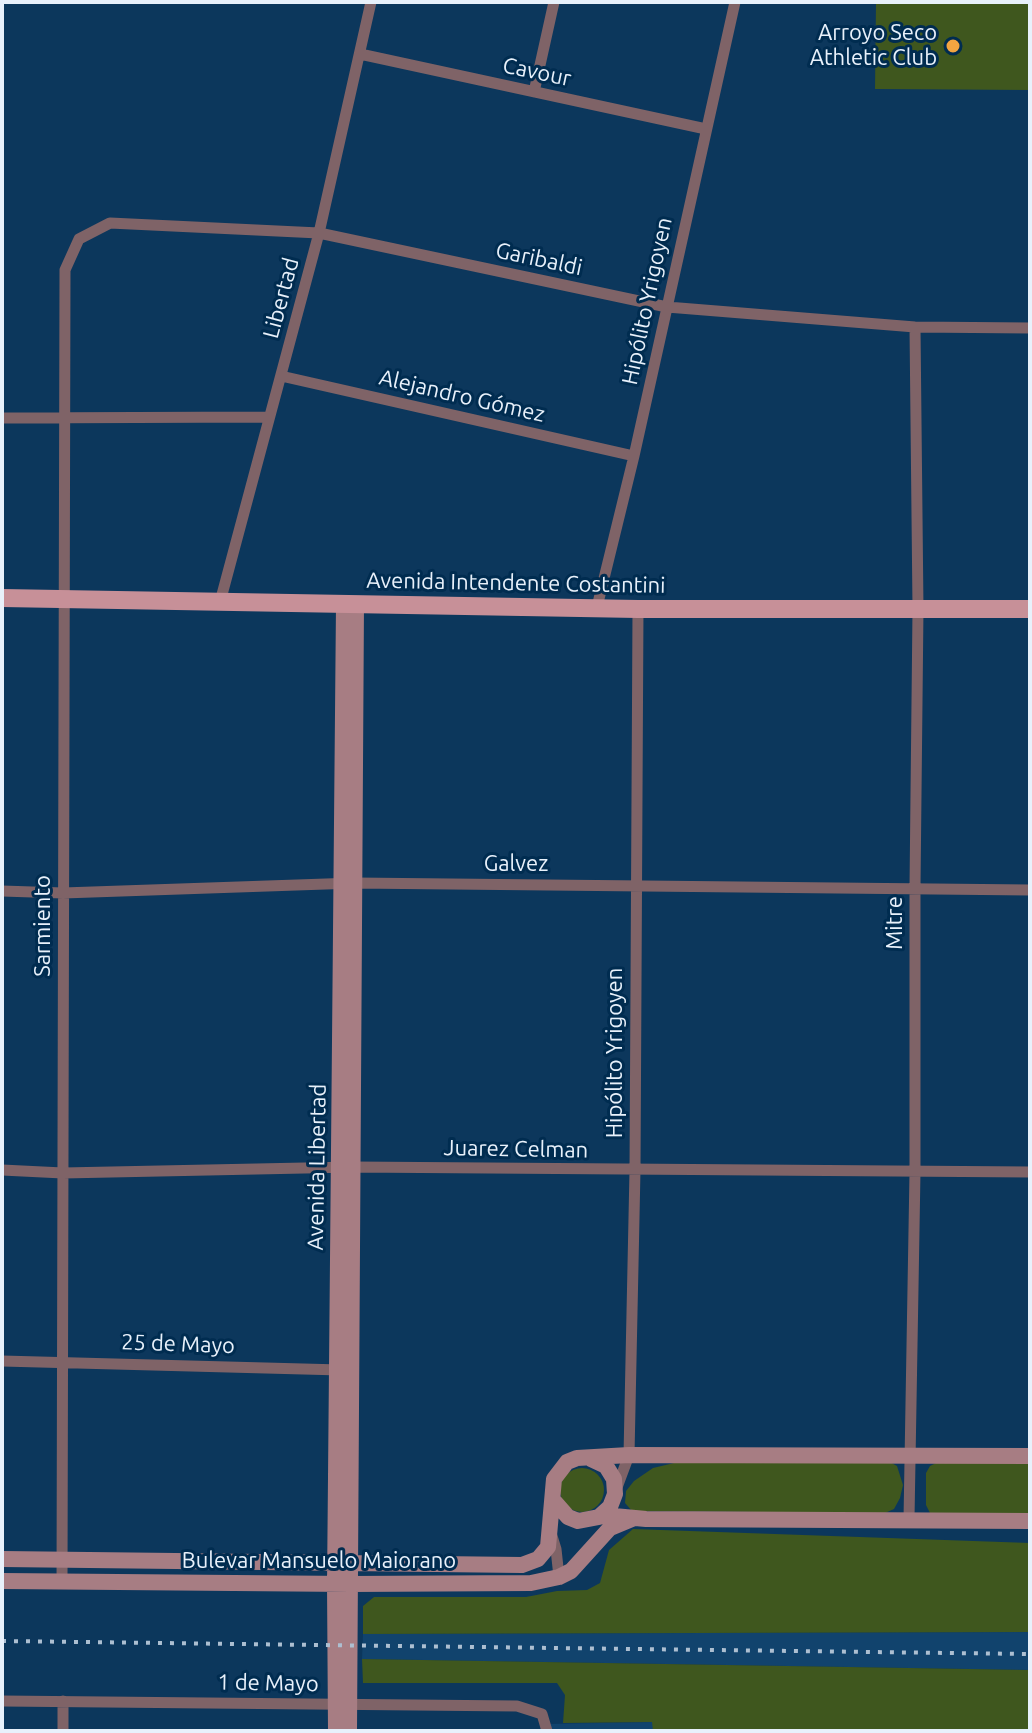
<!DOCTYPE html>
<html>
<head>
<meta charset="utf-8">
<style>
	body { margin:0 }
	#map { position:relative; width:1032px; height:1733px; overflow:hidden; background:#0c375c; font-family:Ubuntu,sans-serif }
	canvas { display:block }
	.frame { position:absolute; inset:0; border:4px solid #e8f1fb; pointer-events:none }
</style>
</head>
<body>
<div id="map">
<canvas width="1032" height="1733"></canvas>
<div class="frame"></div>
</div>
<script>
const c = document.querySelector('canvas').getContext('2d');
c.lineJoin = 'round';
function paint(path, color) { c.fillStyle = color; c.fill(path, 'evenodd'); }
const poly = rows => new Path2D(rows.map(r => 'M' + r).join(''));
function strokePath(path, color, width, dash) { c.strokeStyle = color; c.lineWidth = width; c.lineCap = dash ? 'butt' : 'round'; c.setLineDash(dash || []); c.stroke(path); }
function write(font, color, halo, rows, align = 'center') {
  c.font = font + ' Ubuntu,sans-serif'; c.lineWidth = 6; c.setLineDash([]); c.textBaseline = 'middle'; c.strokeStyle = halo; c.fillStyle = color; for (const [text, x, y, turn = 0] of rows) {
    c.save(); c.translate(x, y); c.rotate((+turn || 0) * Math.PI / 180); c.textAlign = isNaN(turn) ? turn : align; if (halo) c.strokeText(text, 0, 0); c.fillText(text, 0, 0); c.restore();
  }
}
const built = poly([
	[1030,1632,1030,1670,362,1659,363,1634],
	[653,1722,653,1731,547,1731,547,1724]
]);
const green = poly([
	[876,2,1030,2,1030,90,875,89],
	[888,1461,897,1466,903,1485,900,1498,894,1509,885,1513,632,1511,625,1503,626,1491,634,1481,653,1468,674,1463],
	[938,1462,1030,1462,1030,1516,930,1513,926,1505,926,1473,930,1466],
	'560 1490a22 22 0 1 1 44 0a22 22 0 1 1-44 0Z',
	[633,1529,1030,1543,1030,1632,363,1634,363,1606,374,1597,526,1597,557,1591,587,1590,600,1583,609,1550],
	[362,1659,1030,1670,1030,1731,653,1731,652,1722,563,1723,565,1695,557,1683,363,1683]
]);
const street = poly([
	[360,54,706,129],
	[534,92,554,2],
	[281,376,634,456],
	[2,418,269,417],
	[220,602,319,233,371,2],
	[597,607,634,456,735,2],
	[2,891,63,893,355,883,1030,890],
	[2,1170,63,1173,353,1167,1030,1172],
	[2,1361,341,1370],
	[616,1490,629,1455,635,1170,638,609],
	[909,1519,915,1172,915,887,918,609,915,327],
	[552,1536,556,1549,559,1577],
	[62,1582,65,270,79,239,110,223,319,233,667,307,915,327,1030,328],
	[2,1701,517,1706,542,1714,547,1731],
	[63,1731,63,1701]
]);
const secondary = poly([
	[554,1501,568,1517,578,1521,599,1517,610,1507,615,1494,614,1479,606,1466,591,1459],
	[603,1515,646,1519,1030,1521],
	[2,1559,522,1565,538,1559,548,1547,554,1479,567,1462,577,1458,629,1455,1030,1456],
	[2,1581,350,1584,531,1583,559,1577,571,1571,610,1528,634,1518],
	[336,1731,335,1584,344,604],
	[349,1731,356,604]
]);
const primary = poly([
	[2,598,638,609,1030,609]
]);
const rail = poly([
	[2,1641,1030,1654]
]);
const markers = [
	[953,46,8,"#f2a541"]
];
const poiNames = [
	["Arroyo Seco",937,33],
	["Athletic Club",937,58]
];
const streetNames = [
	["Cavour",537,72,12],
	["Garibaldi",539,259,12],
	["Libertad",281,298,-75],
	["Hipólito Yrigoyen",647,301,-78],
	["Alejandro Gómez",462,396,13],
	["Avenida Intendente Costantini",516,583,1],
	["Galvez",516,864],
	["Mitre",895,923,-90],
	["Sarmiento",43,926,-90],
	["Hipólito Yrigoyen",615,1053,-90],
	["Juarez Celman",516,1149,1],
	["Avenida Libertad",317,1167,-89],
	["25 de Mayo",178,1344,2],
	["Bulevar Mansuelo Maiorano",319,1561],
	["1 de Mayo",268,1683,1]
];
paint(built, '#11436d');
paint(green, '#3f571e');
strokePath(street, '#7f6367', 11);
strokePath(secondary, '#a77d83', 16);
strokePath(primary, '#c79098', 18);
strokePath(rail, '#adbfd1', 4, [4, 8]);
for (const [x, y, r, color] of markers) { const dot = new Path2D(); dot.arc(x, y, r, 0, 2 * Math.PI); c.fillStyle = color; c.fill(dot); strokePath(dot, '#002c50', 3); }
write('22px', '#e8f1fb', '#002c50', poiNames, 'right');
write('22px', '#e8f1fb', '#002c50', streetNames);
</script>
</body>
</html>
